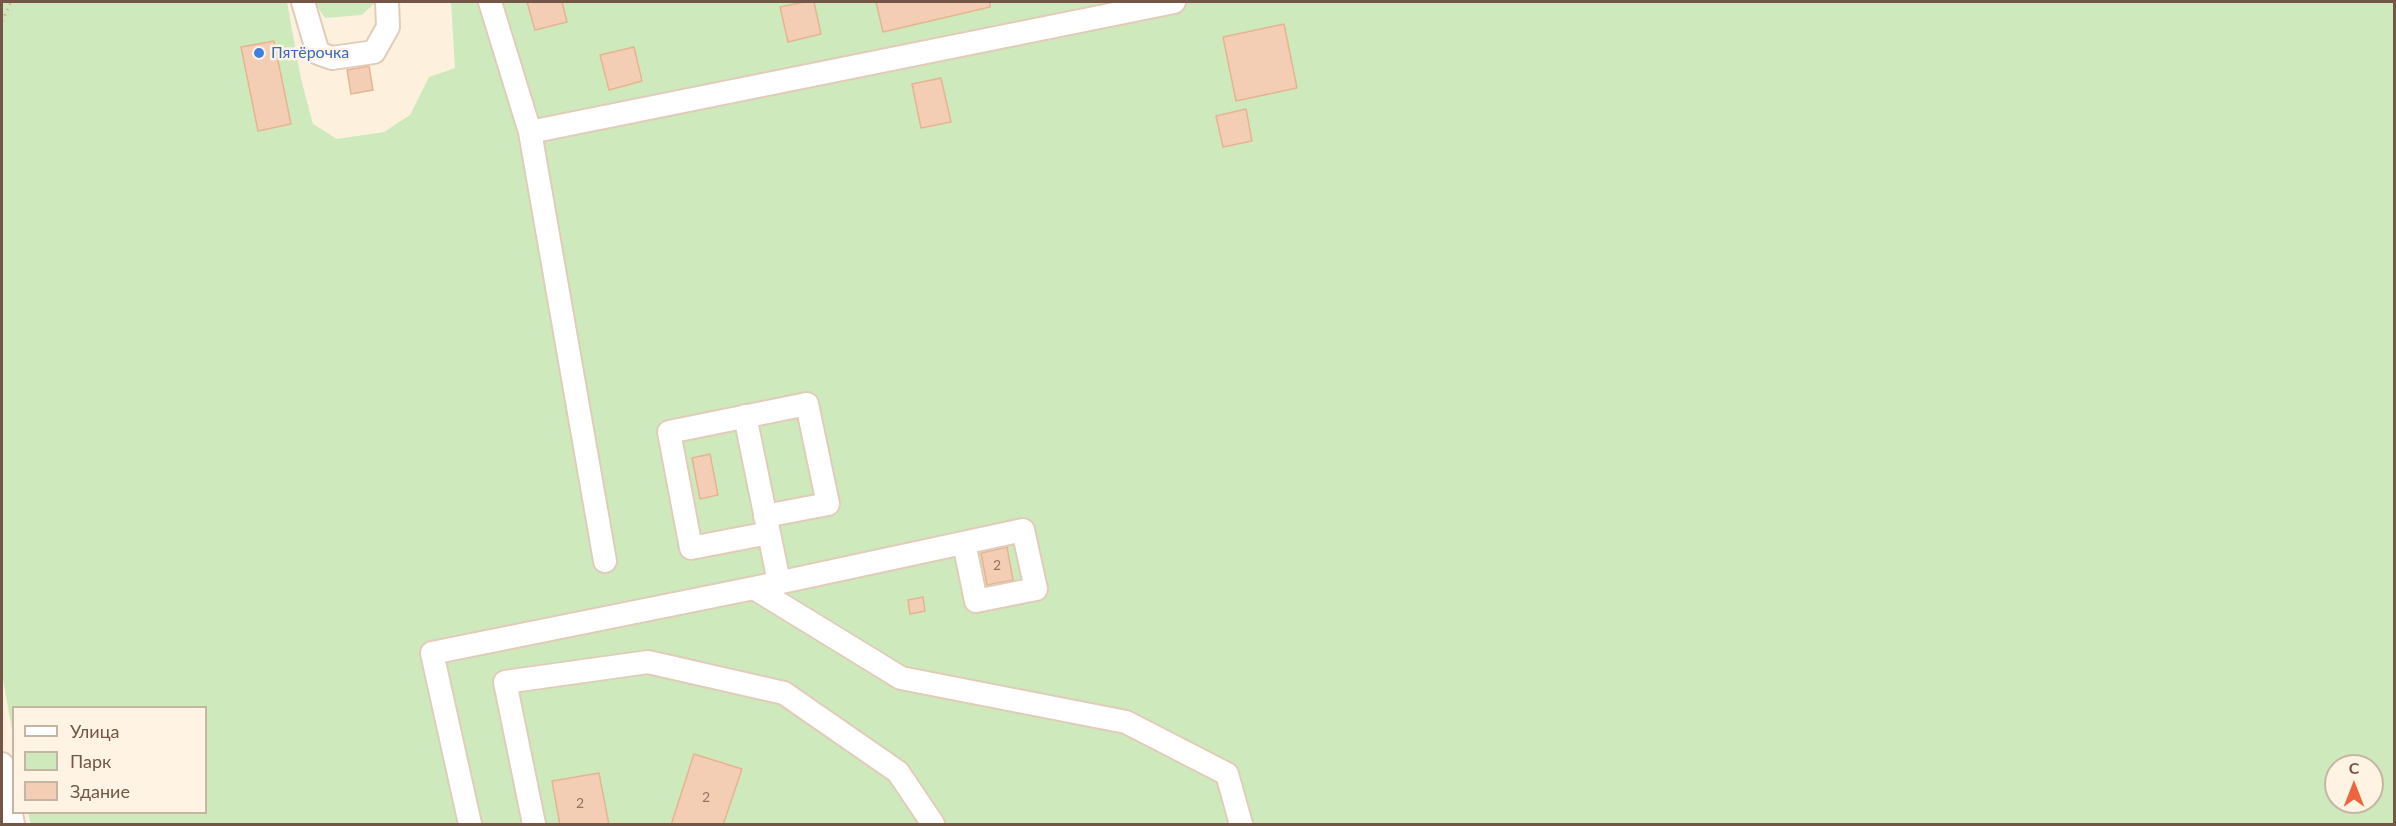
<!DOCTYPE html>
<html>
<head>
<meta charset="utf-8">
<style>
	body { margin:0 }
	#map { position:relative; width:2396px; height:826px; overflow:hidden; background:#fdf1dd; font-family:Lato,sans-serif }
	canvas { display:block }
	.frame { position:absolute; inset:0; border:3px solid #735645; pointer-events:none }
	.legend { position:absolute; left:12px; top:706px; width:195px; height:108px; box-sizing:border-box; background:#fff4e4; border:2px solid #c7b5a4; margin:0; padding:8px 10px; list-style:none; font-size:18px; color:#735645 }
	.legend li { display:flex; align-items:center; gap:12px; height:30px }
	.legend b { width:30px; border:2px solid #c7b5a4 }
	.north { position:absolute; left:2324px; top:754px; width:60px; height:60px; box-sizing:border-box; background:#fff4e4; border:2px solid #c7b5a4; border-radius:50%; rotate:0deg; font-size:16px; font-weight:700; line-height:24px; text-align:center; color:#735645 }
	.north::after { content:''; display:block; margin:auto; width:21px; height:27px; background:#ed653c; clip-path:polygon(50% 0,100% 100%,50% 72%,0 100%) }
</style>
</head>
<body>
<div id="map">
<canvas width="2396" height="826"></canvas>
<div class="frame"></div>
<ul class="legend">
<li><b style="height:8px;background:#fff"></b>Улица</li>
<li><b style="height:16px;background:#ceeabc"></b>Парк</li>
<li><b style="height:16px;background:#f3cdb4"></b>Здание</li>
</ul>
<div class="north">С</div>
</div>
<script>
const c = document.querySelector('canvas').getContext('2d');
c.lineJoin = 'round';
function paint(path, color) { c.fillStyle = color; c.fill(path, 'evenodd'); }
const poly = rows => new Path2D(rows.map(r => 'M' + r).join(''));
function strokePath(path, color, width, dash) { c.strokeStyle = color; c.lineWidth = width; c.lineCap = dash ? 'butt' : 'round'; c.setLineDash(dash || []); c.stroke(path); }
function write(font, color, halo, rows, align = 'center') {
  c.font = font + ' Lato,sans-serif'; c.lineWidth = 5; c.setLineDash([]); c.textBaseline = 'middle'; c.strokeStyle = halo; c.fillStyle = color; for (const [text, x, y, turn = 0] of rows) {
    c.save(); c.translate(x, y); c.rotate((+turn || 0) * Math.PI / 180); c.textAlign = isNaN(turn) ? turn : align; if (halo) c.strokeText(text, 0, 0); c.fillText(text, 0, 0); c.restore();
  }
}
const green = poly([
	[2,2,287,2,301,79,313,124,337,139,384,132,410,115,429,77,455,68,451,2,2394,2,2394,824,31,824,28,813,206,812,206,708,14,708,13,735,2,674],
	[2336,766,2372,766,2372,802,2336,802],
	[314,2,376,2,362,15,325,18]
]);
const building = poly([
	[527,2,562,2,567,22,535,30,527,2],
	[804,2,814,2,821,34,788,42,780,7,804,2],
	[876,2,990,2,990,7,883,32,876,2],
	[1284,24,1297,88,1236,101,1223,37,1284,24],
	[274,41,291,124,258,131,241,47,274,41],
	[634,47,642,81,609,90,600,55,634,47],
	[369,66,373,90,351,94,347,70,369,66],
	[941,78,951,122,921,128,912,84,941,78],
	[1246,109,1252,141,1223,147,1216,116,1246,109],
	[710,454,718,495,700,499,692,458,710,454],
	[1007,547,1013,580,987,585,981,553,1007,547],
	[923,597,925,611,910,614,908,600,923,597],
	[694,754,742,769,723,825,671,825,694,754],
	[599,773,609,825,560,825,552,781,599,773]
]);
const path = poly([
	[2,21,11,2]
]);
const minor = poly([
	[303,2,318,53,332,58,374,52,388,27,387,2],
	[490,2,530,132,605,561],
	[530,132,1174,2],
	[745,416,779,582],
	[765,516,828,504,807,404,669,432,691,548,769,533],
	[754,588,901,678,1126,722,1227,774,1241,824],
	[2,764,13,824],
	[470,824,432,653,754,588,1023,530,1036,589,976,601,964,543],
	[534,824,505,682,648,662,784,693,898,772,933,824]
]);
const markers = [
	[259,53,6,"#3f7fe0"]
];
const numberNames = [
	["2",997,565],
	["2",706,797],
	["2",580,803]
];
const shopNames = [
	["Пятёрочка",271,53]
];
paint(green, '#ceeabc');
paint(building, '#f3cdb4');
strokePath(building, '#e6b494', 1.5);
strokePath(minor, '#e1ccb9', 26);
strokePath(path, '#d7b198', 3, [1.5, 4.5]);
strokePath(minor, '#fff', 22);
for (const [x, y, r, color] of markers) { const dot = new Path2D(); dot.arc(x, y, r, 0, 2 * Math.PI); c.fillStyle = color; c.fill(dot); strokePath(dot, '#fff4e4', 2); }
write('14px', '#937461', null, numberNames);
write('16px', '#366cbe', '#fff4e4', shopNames, 'left');
</script>
</body>
</html>
